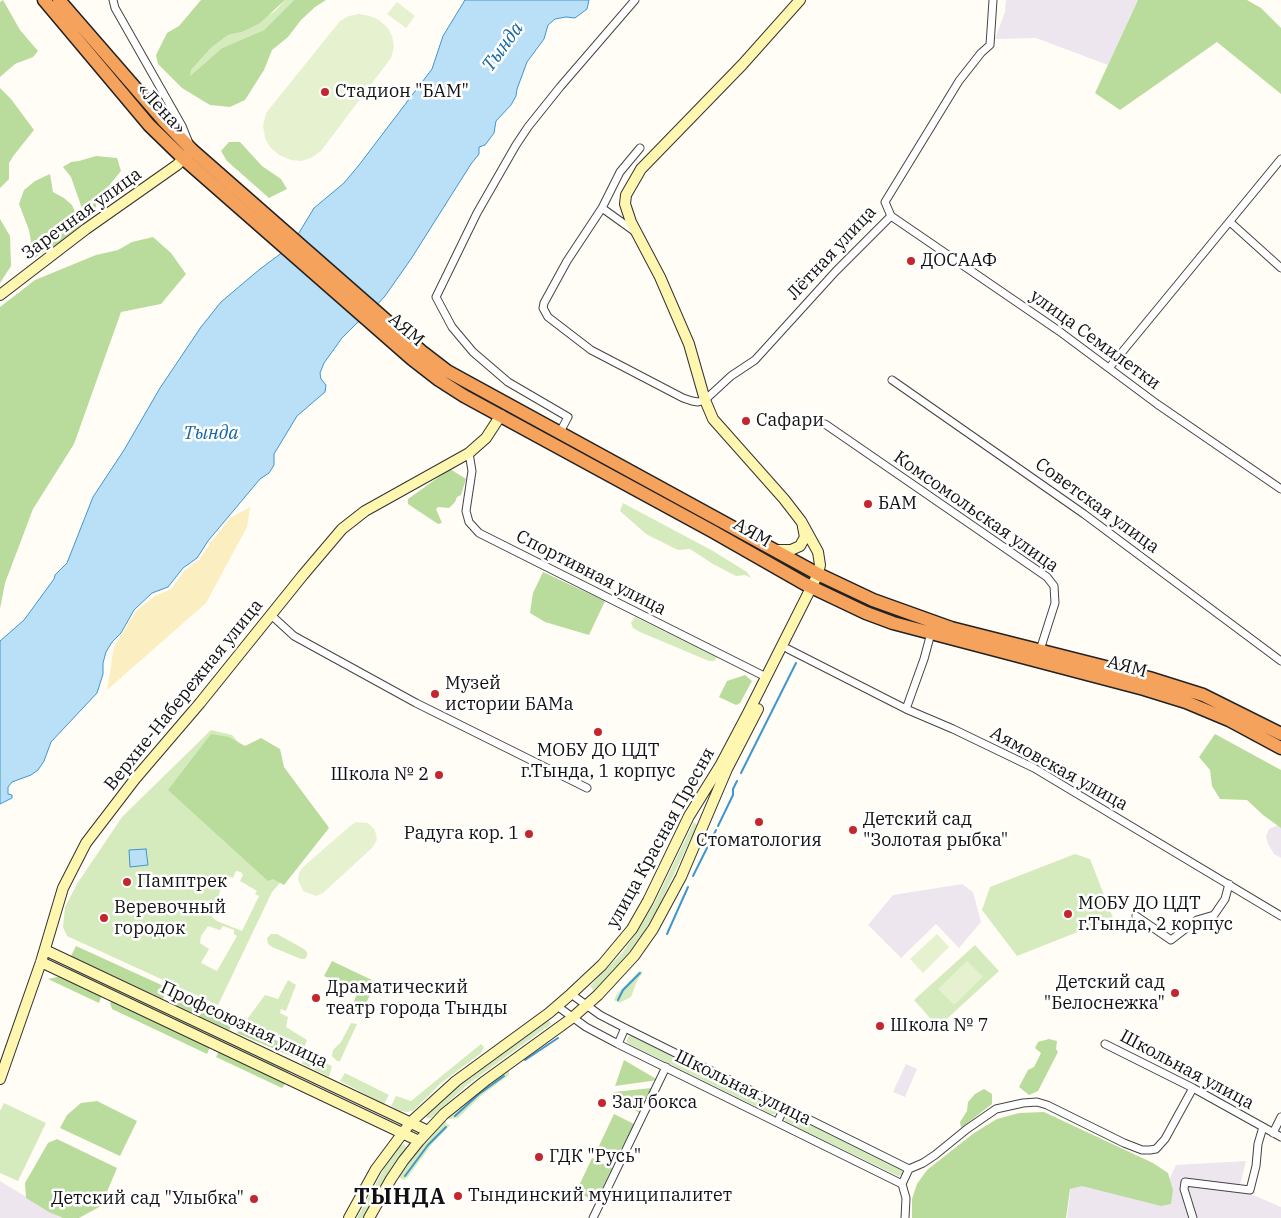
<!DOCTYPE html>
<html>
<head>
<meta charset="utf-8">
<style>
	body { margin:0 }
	canvas { display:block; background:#fffdf5 }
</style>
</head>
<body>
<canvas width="1281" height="1218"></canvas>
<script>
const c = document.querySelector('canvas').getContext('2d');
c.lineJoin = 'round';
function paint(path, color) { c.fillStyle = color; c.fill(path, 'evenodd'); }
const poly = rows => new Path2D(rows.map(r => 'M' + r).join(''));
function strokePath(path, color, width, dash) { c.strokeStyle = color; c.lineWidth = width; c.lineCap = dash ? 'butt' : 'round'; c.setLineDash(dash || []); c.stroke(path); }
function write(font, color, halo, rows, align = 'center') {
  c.font = font + ' "IBM Plex Serif",serif'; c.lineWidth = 5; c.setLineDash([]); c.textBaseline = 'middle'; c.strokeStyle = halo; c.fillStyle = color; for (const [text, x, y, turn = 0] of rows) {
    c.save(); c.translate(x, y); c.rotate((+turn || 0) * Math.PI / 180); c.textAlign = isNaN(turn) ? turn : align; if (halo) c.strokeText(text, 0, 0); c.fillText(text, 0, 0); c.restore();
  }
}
const industrial = poly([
	[1006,0,1138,0,1108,65,1036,38,995,39,1005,12],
	[1280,824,1281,825,1281,858,1274,854,1268,844,1266,836,1269,829],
	[962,884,973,892,981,922,959,948,936,924,901,958,868,925,893,895],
	[906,1064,917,1069,905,1097,893,1092],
	[1246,1161,1239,1189,1281,1207,1281,1218,1067,1218,1072,1177,1160,1199,1176,1165],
	[0,1181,56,1215,61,1218,0,1218]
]);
const green = poly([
	[285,0,294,0,264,30,222,48,189,77,191,70,211,48,228,35,242,32,275,11],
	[623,503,713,551,747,572,751,578,745,575,736,576,713,564,690,549,678,550,646,534,620,511],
	[635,617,717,657,714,661,709,661,640,632,633,628,631,623],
	[211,730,232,735,244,749,280,764,328,826,272,892,218,1005,67,936,63,927,65,907,77,884,122,817],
	[236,871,241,872,243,875,240,881,257,891,255,894,259,896,242,931,217,921,212,917,220,891,228,876,233,878],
	[208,926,220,930,223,926,234,930,234,934,237,936,217,971,201,963,209,949,200,943,201,936],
	[694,822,697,825,659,906,645,930,627,955,594,991,590,986,623,952,640,927,654,904],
	[1075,854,1090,859,1113,918,1017,956,982,910,990,887],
	[271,934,277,934,304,949,307,952,307,956,305,959,301,959,272,947,268,944,267,938],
	[975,945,999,971,938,1027,914,1000],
	[70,967,290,1069,288,1073,71,972,69,970],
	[639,971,643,972,637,981,631,997,619,1003,614,1000,617,994],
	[288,980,296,985,286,1011,281,1009,280,1013,288,1017,286,1027,307,1040,304,1048,249,1024,248,1018,265,995,278,999],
	[548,1019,551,1024,467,1085,431,1118,427,1118,426,1115,453,1089],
	[351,1023,357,1024,340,1061,337,1061,332,1056,333,1050,341,1042],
	[629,1036,633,1036,776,1107,778,1112,775,1114,771,1114,629,1044,626,1041],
	[481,1044,484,1047,481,1053,441,1083,414,1110,407,1112,400,1111,391,1106,396,1096,411,1101],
	[310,1056,332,1066,329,1077,301,1063],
	[507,1069,509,1070,509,1075,482,1095,458,1118,449,1119,448,1117],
	[345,1073,389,1095,384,1104,340,1081],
	[4,1103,46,1123,18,1181,0,1173,0,1111],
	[789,1113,901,1168,904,1174,898,1176,786,1122,783,1116],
	[445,1120,446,1124,450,1125,432,1144,407,1178,404,1180,402,1179,399,1177,427,1139],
	[404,1144,406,1147,391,1168,363,1218,357,1218,385,1167,400,1146]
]);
const forest = poly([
	[3,0,20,30,38,51,33,57,15,64,0,77,0,2],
	[201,0,285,0,260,23,242,32,228,35,211,48,191,70,190,76,222,48,264,30,294,0,326,0,315,7,301,20,288,37,272,50,264,70,245,100,230,107,210,105,182,88,158,64,156,55,167,33,179,26],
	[1138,0,1247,0,1261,8,1281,28,1281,94,1217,42,1120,110,1095,93],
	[0,88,11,99,34,130,14,155,9,163,9,179,0,188],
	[229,142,240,142,262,166,281,179,287,189,269,198,227,161,221,151],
	[96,156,117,158,121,171,97,200,95,213,85,217,71,177,63,167,71,162,79,161],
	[50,174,53,192,64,198,72,205,81,225,60,242,34,258,29,230,19,204,24,190,35,181],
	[0,219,10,236,11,266,0,283],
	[153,237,171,253,186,274,161,304,121,312,74,444,33,509,5,583,0,609,0,307,35,280,96,255,118,250,132,242],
	[450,469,466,479,461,495,457,497,455,502,449,508,438,507,436,509,442,523,438,524,408,504,408,499],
	[543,572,605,601,589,635,545,622,530,613,533,593],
	[745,675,752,681,740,703,736,705,719,697,727,681],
	[211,734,229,737,245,746,261,738,280,749,284,767,329,828,284,885,273,879,268,881,168,790],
	[1215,734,1281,770,1281,828,1263,815,1247,800,1220,799,1212,786,1210,770,1199,757],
	[76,946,168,988,163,999,71,956],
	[332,961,376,982,361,1014,351,1009,358,991,324,976],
	[62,976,102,994,99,1003,48,979],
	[181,995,235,1021,229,1030,176,1005],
	[114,999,211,1045,207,1054,112,1009,110,1003],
	[245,1025,298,1051,296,1058,237,1033],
	[1049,1039,1057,1041,1056,1049,1058,1052,1038,1091,1029,1095,1019,1087,1028,1070,1034,1067,1041,1053,1035,1048,1038,1042],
	[220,1049,287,1081,282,1088,216,1057],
	[624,1060,658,1080,615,1086],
	[652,1088,640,1113,611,1099,614,1092],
	[984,1089,992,1094,992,1104,961,1128,960,1122,967,1111,968,1102,975,1094],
	[97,1101,137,1121,120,1156,60,1128,67,1115,81,1103],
	[1044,1112,1153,1163,1168,1173,1173,1190,1171,1204,1161,1206,1082,1186,1070,1189,1066,1218,912,1218,912,1199,917,1184,927,1170,974,1133,997,1119,1019,1113],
	[614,1114,634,1124,617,1157,598,1148],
	[57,1139,117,1168,101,1206,79,1218,63,1218,49,1212,26,1198,25,1183,48,1143],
	[592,1158,612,1168,596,1201,576,1192]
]);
const sand = poly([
	[250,507,247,527,206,603,107,690,114,647,136,611,155,596,171,589,185,570,199,560,211,542,230,518]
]);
const pitch = poly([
	[397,2,415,16,406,28,387,14],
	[359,14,370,16,379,20,388,28,392,36,394,46,391,58,321,151,311,158,301,161,291,160,279,155,270,147,265,138,263,126,266,113,340,21,349,16],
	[356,822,368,823,375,830,377,840,372,848,323,893,316,896,303,891,298,880,299,873,302,868,350,826],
	[937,934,949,947,923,973,910,959],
	[967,961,983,977,954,1005,938,989]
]);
const water = poly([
	[465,0,589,0,587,9,575,18,566,17,555,19,548,25,544,39,527,62,517,89,516,96,511,105,496,121,494,133,485,145,479,147,479,154,471,164,411,259,385,296,367,316,357,323,342,338,324,363,320,373,321,379,326,385,325,392,297,416,274,454,274,465,269,473,260,479,208,541,197,558,183,568,168,587,152,593,134,610,121,633,112,642,106,652,103,663,103,674,97,693,51,742,44,761,38,770,31,775,12,782,8,787,8,794,12,795,12,798,0,804,0,641,24,620,54,579,55,575,67,563,93,497,124,450,160,388,201,327,221,302,260,269,291,246,314,208,344,183,359,165,432,69,443,36,465,0],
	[146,849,148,865,130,867,129,850,146,849]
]);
const stream = poly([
	[741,773,796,663],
	[718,826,733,795,733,789,737,781],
	[693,876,716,830],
	[667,934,688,887],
	[618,1000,623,990,640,973],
	[525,1060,558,1038],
	[455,1116,479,1094,504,1076],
	[405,1176,428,1145,446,1127]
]);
const street = poly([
	[113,0,115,8,182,126,189,143],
	[640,148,620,172,602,208,567,261,544,303,543,308,548,317,591,350,683,398,692,401,698,402,705,400,731,376,755,360,836,271,891,216],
	[602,208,634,231],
	[891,216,1059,331,1157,404,1281,489],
	[891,216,885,202,959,81,981,53,990,45,993,0],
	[1230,222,1281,268],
	[1109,368,1281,159],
	[892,380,1084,514,1281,661],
	[825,424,1047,577,1054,586,1055,603,1040,650],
	[560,432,568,417,508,382,473,352,452,327,436,297,477,213,516,145,528,127,560,87,635,0],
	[469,453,472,471,466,511,469,522,479,533,766,677],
	[271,615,294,636,416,703,587,788],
	[788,649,906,709,953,729,1034,768,1281,916],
	[906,709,924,659,931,633],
	[1136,916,1171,940,1197,920,1214,915,1225,899,1229,884],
	[571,994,600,1015,625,1028,909,1169],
	[557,1006,586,1027,618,1044,902,1184],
	[618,1044,625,1028],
	[1105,1044,1193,1088,1281,1137],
	[778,1121,784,1108],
	[1273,1133,1281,1117],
	[593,1218,666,1067],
	[905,1218,906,1198,902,1184,909,1169,923,1163,935,1155,967,1129,996,1109,1023,1103,1037,1102,1047,1105,1124,1143,1142,1150,1150,1150,1156,1149,1165,1139,1193,1088],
	[1193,1218,1184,1189,1185,1182,1250,1190,1256,1166,1258,1144,1263,1127]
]);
const secondary = poly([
	[0,295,86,229,177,165,189,153],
	[775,550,791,550,800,546,805,537,803,527],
	[45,950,428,1131],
	[41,962,419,1141],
	[0,1079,41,962,63,888,86,843,135,779,200,703,303,575,342,529,365,511,469,453,486,438,501,415],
	[349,1218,376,1169,411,1122,456,1081,549,1013,571,994,602,965,632,929,648,901,689,816,720,766,748,713,818,574,820,565,818,552,801,521,784,499,713,419,705,400,689,344,660,277,631,222,625,204,626,195,641,169,742,65,800,0],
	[369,1218,391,1179,403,1161,419,1141,444,1114,485,1081,572,1018,598,995,634,956,653,929,681,877,727,769,758,709]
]);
const highway = poly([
	[44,0,149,125,184,159,412,359,439,380,464,396,712,531,805,584,866,613,893,623,1144,689,1186,702,1229,720,1281,748],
	[59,0,164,121,192,150,421,351,447,371,818,574,873,600,951,628,1149,678,1203,695,1281,734]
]);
const markers = [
	[325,92,5,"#c4262e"],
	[911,261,5,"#c4262e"],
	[746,421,5,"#c4262e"],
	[868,504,5,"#c4262e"],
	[435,694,5,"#c4262e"],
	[598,732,5,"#c4262e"],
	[439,775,5,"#c4262e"],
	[759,822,5,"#c4262e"],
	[853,830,5,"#c4262e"],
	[529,834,5,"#c4262e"],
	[127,882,5,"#c4262e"],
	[1068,914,5,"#c4262e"],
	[104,918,5,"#c4262e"],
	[1175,993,5,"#c4262e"],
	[316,998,5,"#c4262e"],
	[880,1026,5,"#c4262e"],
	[602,1103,5,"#c4262e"],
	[539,1157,5,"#c4262e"],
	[458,1196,5,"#c4262e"],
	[254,1199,5,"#c4262e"]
];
const poiNames = [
	["Стадион \"БАМ\"",335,92],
	["ДОСААФ",921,261],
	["Сафари",756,421],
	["БАМ",878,504],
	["Музей",445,684],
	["истории БАМа",445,705],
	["МОБУ ДО ЦДТ",598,751,"center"],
	["г.Тында, 1 корпус",598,772,"center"],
	["Школа № 2",429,775,"right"],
	["Детский сад",863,820],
	["\"Золотая рыбка\"",863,841],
	["Радуга кор. 1",519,834,"right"],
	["Стоматология",759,841,"center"],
	["Памптрек",137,882],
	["МОБУ ДО ЦДТ",1078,904],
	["г.Тында, 2 корпус",1078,925],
	["Веревочный",114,908],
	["городок",114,929],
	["Детский сад",1165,983,"right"],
	["\"Белоснежка\"",1165,1004,"right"],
	["Драматический",326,988],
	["театр города Тынды",326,1009],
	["Школа № 7",890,1026],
	["Зал бокса",612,1103],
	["ГДК \"Русь\"",549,1157],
	["Тындинский муниципалитет",468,1196],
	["Детский сад \"Улыбка\"",244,1199,"right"]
];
const streetNames = [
	["«Лена»",161,109,47],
	["Заречная улица",82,214,-36],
	["Лётная улица",832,253,-47],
	["АЯМ",406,330,41],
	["улица Семилетки",1095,340,36],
	["Советская улица",1097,506,36],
	["Комсомольская улица",976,512,35],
	["АЯМ",752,533,30],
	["Спортивная улица",591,573,27],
	["АЯМ",1127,667,15],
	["Верхне-Набережная улица",184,695,-51],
	["Аямовская улица",1059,769,29],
	["улица Красная Пресня",661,838,-61],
	["Профсоюзная улица",244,1025,25],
	["Школьная улица",1187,1070,28],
	["Школьная улица",743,1088,26]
];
const waterNames = [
	["Тында",503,47,-54],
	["Тында",211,434]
];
const districtNames = [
	["ТЫНДА",400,1198]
];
paint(industrial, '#eee6ef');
paint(green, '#d5ebbd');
paint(forest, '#b9dc9c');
paint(sand, '#fbeec1');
paint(pitch, '#e6f2cf');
paint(water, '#b9e0f7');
strokePath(water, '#3f96cf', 1);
strokePath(stream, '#3f96cf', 2);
strokePath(street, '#444', 9);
strokePath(secondary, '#333', 12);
strokePath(highway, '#222', 15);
strokePath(street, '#fff', 7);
strokePath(secondary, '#fff6b0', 10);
strokePath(highway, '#f5a25d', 12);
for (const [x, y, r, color] of markers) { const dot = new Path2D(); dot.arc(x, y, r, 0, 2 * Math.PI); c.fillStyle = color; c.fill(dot); strokePath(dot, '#fff', 2); }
write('18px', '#111', '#fff', poiNames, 'left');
write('18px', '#111', '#fff', streetNames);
write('italic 19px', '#1768a6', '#fff', waterNames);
c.letterSpacing = '1px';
write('bold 22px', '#111', '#fff', districtNames);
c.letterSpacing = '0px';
</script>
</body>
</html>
